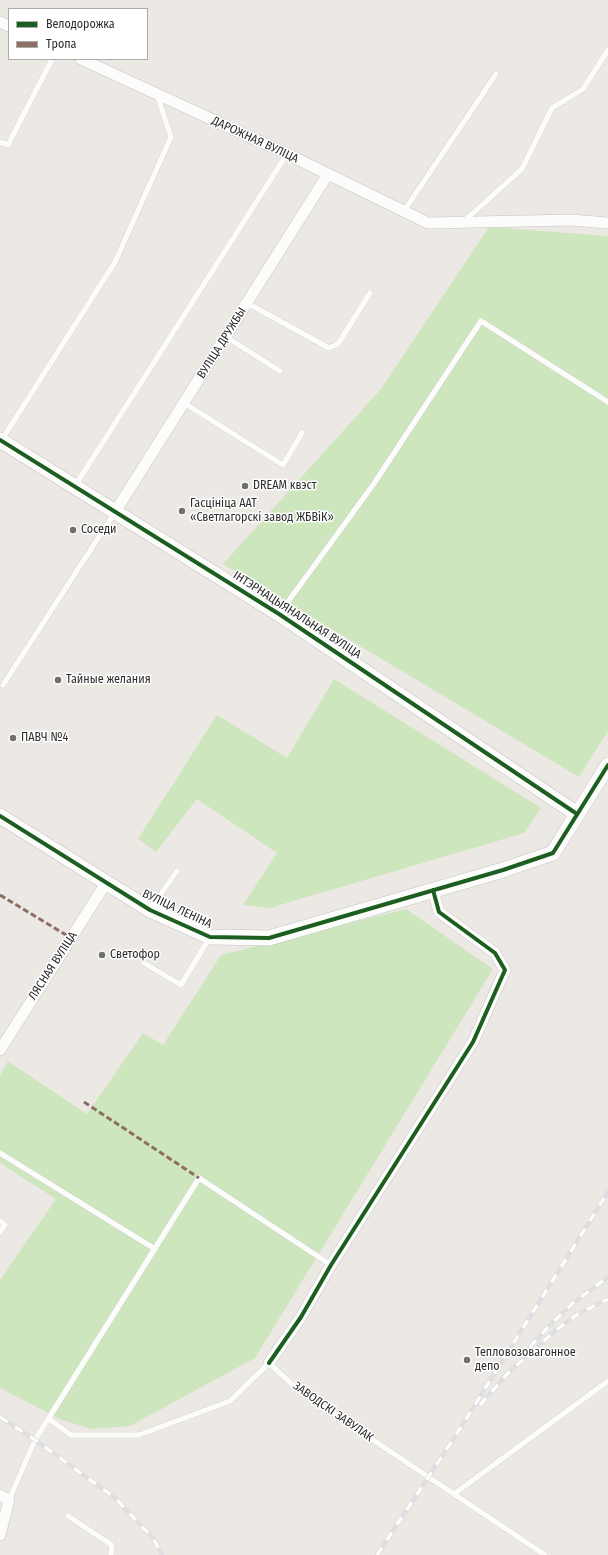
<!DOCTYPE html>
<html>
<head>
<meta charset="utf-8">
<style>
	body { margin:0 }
	#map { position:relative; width:608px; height:1555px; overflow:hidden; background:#ece8e4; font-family:"Fira Sans Condensed",sans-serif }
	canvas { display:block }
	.legend { position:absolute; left:8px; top:8px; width:140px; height:52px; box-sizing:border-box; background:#fff; border:1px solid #ababab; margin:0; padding:5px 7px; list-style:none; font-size:12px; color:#2e2e2e }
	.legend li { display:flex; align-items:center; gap:8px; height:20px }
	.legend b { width:20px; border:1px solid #ababab }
</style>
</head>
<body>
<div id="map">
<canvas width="608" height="1555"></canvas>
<ul class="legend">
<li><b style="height:5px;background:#1b5e20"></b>Велодорожка</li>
<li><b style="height:5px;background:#8d6e63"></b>Тропа</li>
</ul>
</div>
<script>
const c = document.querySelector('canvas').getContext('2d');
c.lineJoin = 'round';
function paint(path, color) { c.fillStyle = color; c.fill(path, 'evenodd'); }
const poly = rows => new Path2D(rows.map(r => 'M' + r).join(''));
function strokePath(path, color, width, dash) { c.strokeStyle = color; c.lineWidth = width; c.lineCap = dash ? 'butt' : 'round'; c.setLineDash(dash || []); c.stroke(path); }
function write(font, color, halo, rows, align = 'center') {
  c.font = font + ' "Fira Sans Condensed",sans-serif'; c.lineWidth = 3; c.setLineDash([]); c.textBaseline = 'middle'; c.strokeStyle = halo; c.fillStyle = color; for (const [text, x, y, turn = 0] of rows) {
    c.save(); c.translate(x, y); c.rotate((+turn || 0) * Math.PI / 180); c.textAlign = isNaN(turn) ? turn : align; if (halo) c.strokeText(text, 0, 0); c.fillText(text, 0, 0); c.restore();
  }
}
const green = poly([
	[489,227,608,236,608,731,579,777,223,564,381,389],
	[334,679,541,808,524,833,270,908,243,905,277,853,197,799,156,852,138,839,217,715,287,758],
	[406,909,493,969,255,1358,130,1426,92,1429,62,1420,0,1388,0,1280,56,1199,0,1163,0,1076,8,1061,87,1114,143,1033,163,1045,221,955]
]);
const lane = poly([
	[0,142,8,145,52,59],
	[404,211,496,74],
	[463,222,522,169,552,108,583,89,608,50],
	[247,303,329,348,338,344,370,293],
	[226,337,280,371],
	[184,403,283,465,302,433],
	[1,441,115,262,171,137,157,95],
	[75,486,287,154],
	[279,614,373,485,481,321,608,402],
	[3,685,115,512],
	[151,908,177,871],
	[144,963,181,985,210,937],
	[0,1153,155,1249],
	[0,1221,5,1225,0,1232],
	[49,1419,71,1435,139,1435,230,1401,269,1363,297,1389,545,1555],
	[454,1494,608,1381],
	[9,1500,35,1440,199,1178,331,1265],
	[68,1516,112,1545,111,1555]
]);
const street = poly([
	[0,22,9,26],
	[81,59,287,154,428,223,571,220,608,223],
	[115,512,328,174],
	[0,1050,106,883],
	[269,1363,301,1317,331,1265,473,1042,505,970,495,953,439,912,433,890],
	[0,1495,9,1500,0,1535]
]);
const secondary = poly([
	[0,440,279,614,577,814],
	[0,816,150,910,210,937,269,938,503,870,553,853,608,765]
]);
const rail = poly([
	[530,1347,549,1326,573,1303,608,1277],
	[480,1405,508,1373,555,1331,578,1314,608,1299],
	[0,1417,35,1440,114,1497,153,1538,162,1555],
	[377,1555,456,1435,608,1192]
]);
const quiet = poly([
	[0,895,71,938],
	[84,1102,199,1178]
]);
const cycleway = poly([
	[0,440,279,614,577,814],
	[0,816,150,910,210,937,269,938,503,870,553,853,608,765],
	[269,1363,301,1317,331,1265,473,1042,505,970,495,953,439,912,433,890]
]);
const markers = [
	[245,486,4,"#706f6e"],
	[182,511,4,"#706f6e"],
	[73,530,4,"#706f6e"],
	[58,680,4,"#706f6e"],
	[13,738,4,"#706f6e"],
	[102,955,4,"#706f6e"],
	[467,1360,4,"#706f6e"]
];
const streetNames = [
	["ДАРОЖНАЯ ВУЛІЦА",255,140,25],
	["ВУЛІЦА ДРУЖБЫ",222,343,-58],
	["ІНТЭРНАЦЫЯНАЛЬНАЯ ВУЛІЦА",297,615,33],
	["ВУЛІЦА ЛЕНІНА",177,909,25],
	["ЛЯСНАЯ ВУЛІЦА",53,966,-57],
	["ЗАВОДСКІ ЗАВУЛАК",333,1412,35]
];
const poiNames = [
	["DREAM квэст",253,486],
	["Гасцініца ААТ",190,504],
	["«Светлагорскі завод ЖБВіК»",190,518],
	["Соседи",81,530],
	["Тайные желания",66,680],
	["ПАВЧ №4",21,738],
	["Светофор",110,955],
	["Тепловозовагонное",475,1353],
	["депо",475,1367]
];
paint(green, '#cee6be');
strokePath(lane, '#c5c4c5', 6);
strokePath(street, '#c5c4c5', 12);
strokePath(secondary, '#c5c4c5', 16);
strokePath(lane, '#fcfcfb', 5.5);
strokePath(street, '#fcfcfb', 11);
strokePath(secondary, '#fcfcfb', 15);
strokePath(rail, '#dfdfe1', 4.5);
strokePath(rail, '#fff', 3, [9]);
strokePath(quiet, '#8d6e63', 3, [6, 3]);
strokePath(cycleway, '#1b5e20', 4);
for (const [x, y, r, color] of markers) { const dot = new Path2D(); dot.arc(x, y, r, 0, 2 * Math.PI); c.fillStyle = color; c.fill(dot); strokePath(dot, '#fff', 1.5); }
write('12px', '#2e2e2e', '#fff', streetNames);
write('12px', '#2e2e2e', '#fff', poiNames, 'left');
</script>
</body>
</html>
